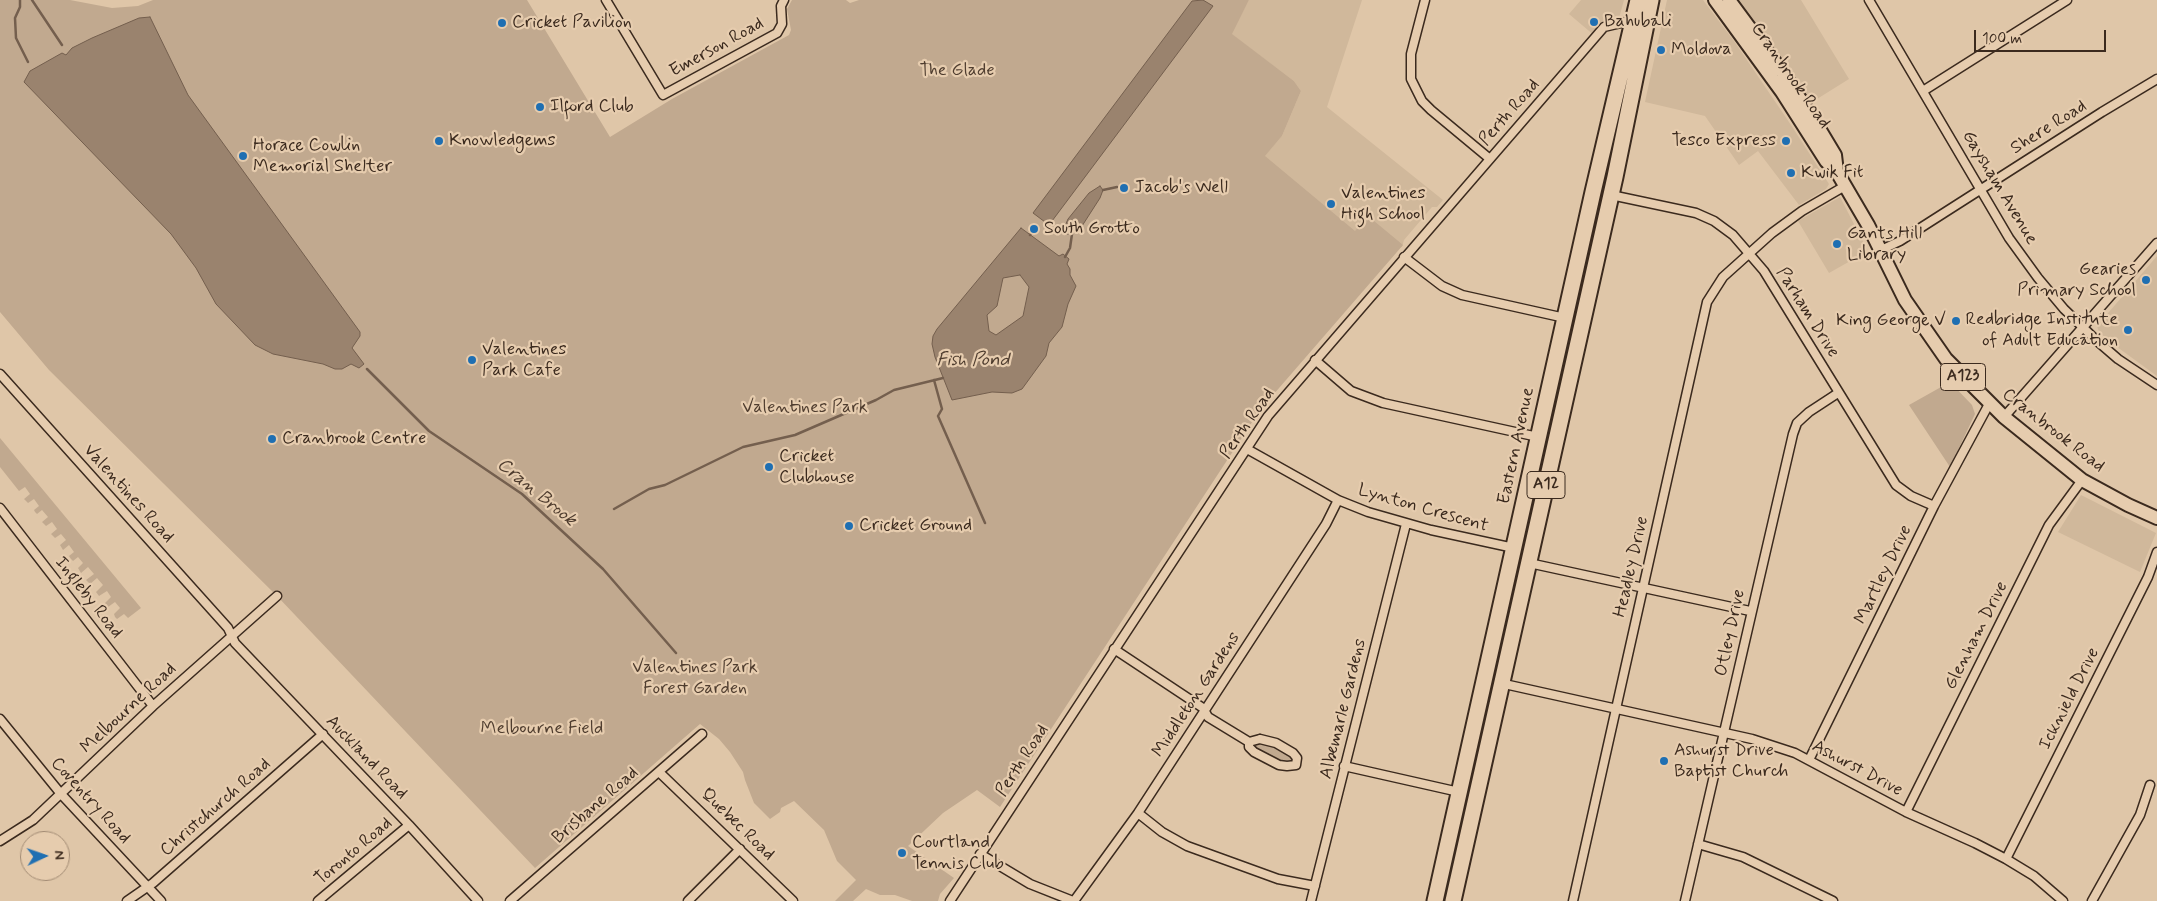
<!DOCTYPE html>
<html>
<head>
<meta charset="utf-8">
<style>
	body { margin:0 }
	#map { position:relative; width:2157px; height:901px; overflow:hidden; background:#dfc6a8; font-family:Mynerve,sans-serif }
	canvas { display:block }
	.north { position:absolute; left:20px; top:831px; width:50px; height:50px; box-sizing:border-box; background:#e6ccae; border:1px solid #a28b74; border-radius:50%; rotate:87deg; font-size:14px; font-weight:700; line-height:20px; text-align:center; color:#3b2a1e }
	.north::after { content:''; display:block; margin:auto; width:18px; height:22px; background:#1f6fb2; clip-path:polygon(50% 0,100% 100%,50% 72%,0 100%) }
	.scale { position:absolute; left:1974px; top:30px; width:132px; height:22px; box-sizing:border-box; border:2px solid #3b2a1e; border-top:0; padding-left:6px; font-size:15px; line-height:18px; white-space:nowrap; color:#3b2a1e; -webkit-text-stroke:4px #e6ccae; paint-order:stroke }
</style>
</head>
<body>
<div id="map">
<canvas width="2157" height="901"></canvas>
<div class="north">N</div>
<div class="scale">100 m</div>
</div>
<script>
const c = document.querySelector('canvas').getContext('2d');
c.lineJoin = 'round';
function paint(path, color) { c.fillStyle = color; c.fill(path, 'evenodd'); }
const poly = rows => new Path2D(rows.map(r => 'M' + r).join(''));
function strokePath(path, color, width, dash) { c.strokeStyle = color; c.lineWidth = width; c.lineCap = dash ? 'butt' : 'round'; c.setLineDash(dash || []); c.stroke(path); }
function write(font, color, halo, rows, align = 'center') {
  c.font = font + ' Mynerve,sans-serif'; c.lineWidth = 4.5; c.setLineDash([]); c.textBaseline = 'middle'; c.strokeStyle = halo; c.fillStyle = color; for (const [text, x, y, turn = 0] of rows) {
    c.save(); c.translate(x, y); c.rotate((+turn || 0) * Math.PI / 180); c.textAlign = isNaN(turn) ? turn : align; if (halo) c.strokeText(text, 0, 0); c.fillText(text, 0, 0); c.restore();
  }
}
const built = poly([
	[1249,0,1362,0,1327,107,1443,200,1437,207,1432,207,1404,240,1402,247,1135,304,1282,136,1301,91,1294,81,1231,34],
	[1581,0,1624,0,1618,22,1595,36,1569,14],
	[1667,0,1703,0,1734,41,1791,125,1829,184,1826,189,1799,205,1758,151,1739,165,1705,116,1645,102],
	[1737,0,1801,0,1849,79,1809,104,1772,47],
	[1840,197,1868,251,1829,273,1798,221],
	[2157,256,2157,376,2113,344,2099,332,2097,326],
	[2081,495,2156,533,2140,572,2058,532]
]);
const green = poly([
	[0,0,70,0,112,8,138,6,153,0,527,0,610,137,672,99,789,35,791,30,787,9,792,0,846,0,850,3,859,0,1249,0,1232,34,1294,81,1301,91,1282,136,1265,156,1355,231,1368,216,1403,245,1260,410,1000,807,977,790,943,813,908,846,954,878,940,894,938,901,912,901,895,895,880,895,866,889,853,901,835,901,856,880,837,861,824,830,794,801,781,808,780,812,770,819,754,803,745,780,743,772,730,752,719,739,700,724,535,868,277,596,49,370,0,312],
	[1950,382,1972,405,1975,414,1950,467,1909,405],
	[0,438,141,608,128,618,124,614,117,619,115,617,114,614,120,608,115,602,108,607,105,603,111,597,107,591,99,596,96,592,103,585,97,578,90,584,86,580,94,574,88,567,81,573,78,568,83,563,78,557,73,561,71,559,69,556,74,552,69,545,63,550,60,545,66,540,61,534,55,538,51,534,57,529,52,522,46,526,42,522,48,517,42,510,37,514,35,512,34,510,39,506,34,499,28,503,24,499,30,494,25,487,19,491,0,467],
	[1260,742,1274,746,1289,754,1293,761,1290,763,1274,760,1253,747,1254,743]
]);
const water = poly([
	[1203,0,1213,6,1049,225,1033,213,1192,1,1203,0],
	[150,17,188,95,360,332,360,336,352,348,364,364,359,368,351,364,342,369,335,369,323,364,273,354,255,345,216,304,196,268,171,234,24,82,30,71,62,53,66,55,72,48,92,38,139,18,150,17],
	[1100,186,1103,190,1100,198,1082,226,1072,234,1066,234,1065,226,1068,219,1089,193,1100,186],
	[1021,228,1059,256,1063,254,1069,259,1067,264,1070,269,1070,275,1076,286,1068,304,1062,327,1049,343,1046,356,1022,389,1012,393,992,392,952,400,935,357,932,344,933,336,937,329,1021,228],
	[1020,275,1029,287,1023,316,996,335,989,331,987,315,997,306,1003,278,1020,275]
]);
const stream = poly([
	[20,0,20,7,15,18,16,38,28,62],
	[32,0,62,45],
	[1121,188,1124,188],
	[1103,190,1117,187],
	[1030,235,1032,232],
	[1065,257,1070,248,1072,234],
	[367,369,429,431,522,494,603,569,676,653],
	[934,380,942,409,938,416,985,523],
	[614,509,649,489,665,485,743,447,795,435,876,400,894,390,943,378]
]);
const street = poly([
	[606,0,663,95,777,33,782,24,781,6,784,0],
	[1425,0,1411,54,1411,79,1422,101,1431,110,1490,159],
	[1869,0,2009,238,2038,278,2064,309,2096,340,2118,359,2157,385],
	[1923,91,2067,0],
	[1611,195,1696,213,1714,221,1733,235,1764,271,1896,485,1911,496,1934,506],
	[1881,250,1900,241,2102,112,2157,79],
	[1404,257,1442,286,1462,295,1565,318],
	[1315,360,1351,391,1383,403,1538,437],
	[0,374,228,628,235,643,409,825,478,901],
	[2004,417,2157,243],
	[1247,449,1338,500,1368,512,1431,530,1514,548],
	[0,508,153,706],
	[1529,563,1750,611],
	[1114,649,1203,708,1208,717,1249,742],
	[1500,683,1752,739,1795,753,1906,812,1975,843,2006,859,2034,876,2063,901],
	[0,719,61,794,161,901],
	[1260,739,1276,743,1293,753,1297,758,1296,765,1287,766,1279,765,1254,752,1249,747,1249,742,1260,739],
	[1809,760,1934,506,1989,404],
	[1344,766,1459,792],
	[659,772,793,901],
	[1906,812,2049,525,2082,480],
	[1138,813,1162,832,1187,846,1278,879,1315,886],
	[0,841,33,820,153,706,277,596],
	[1698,844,1743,857,1833,901],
	[980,854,1030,884,1073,901],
	[2006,859,2148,577,2157,552],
	[127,901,153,883,323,734],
	[318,901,409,825],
	[510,901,702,734],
	[688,901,740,849],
	[950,901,1268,416,1604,27,1634,20],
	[1074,901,1138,813,1326,524,1338,500],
	[1311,901,1406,524],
	[1573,901,1707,302,1723,277,1772,233,1802,211,1845,186],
	[1685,901,1793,434,1797,423,1809,412,1838,393],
	[2092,901,2140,815,2150,785]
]);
const primary = poly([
	[1715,0,1782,92,1826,161,1837,172,1868,225,1905,300,1946,359,2004,417,2082,480,2128,505,2157,518],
	[1729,0,1783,73,1817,125,1835,155,1837,172]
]);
const highway = poly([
	[1435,901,1593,192,1638,0],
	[1453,901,1615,177,1651,0]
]);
const markers = [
	[1594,22,5,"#1f6fb2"],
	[502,23,5,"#1f6fb2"],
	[1661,50,5,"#1f6fb2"],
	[540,107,5,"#1f6fb2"],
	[439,141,5,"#1f6fb2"],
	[1786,141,5,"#1f6fb2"],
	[243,156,5,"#1f6fb2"],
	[1791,173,5,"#1f6fb2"],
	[1124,188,5,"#1f6fb2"],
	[1331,204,5,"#1f6fb2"],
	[1034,229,5,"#1f6fb2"],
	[1837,244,5,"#1f6fb2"],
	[2146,280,5,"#1f6fb2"],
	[1956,321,5,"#1f6fb2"],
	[2128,330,5,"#1f6fb2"],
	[472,360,5,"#1f6fb2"],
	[272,439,5,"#1f6fb2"],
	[769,467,5,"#1f6fb2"],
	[849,526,5,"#1f6fb2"],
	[1664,761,5,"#1f6fb2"],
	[902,853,5,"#1f6fb2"]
];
const shields = [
	[1963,377,45],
	[1546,485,38]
];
const shieldNames = [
	["A123",1963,377],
	["A12",1546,485]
];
const poiNames = [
	["Bahubali",1604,22],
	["Cricket Pavilion",512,23],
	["Moldova",1671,50],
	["Ilford Club",550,107],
	["Knowledgems",449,141],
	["Tesco Express",1776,141,"right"],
	["Horace Cowlin",253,146],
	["Memorial Shelter",253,167],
	["Kwik Fit",1801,173],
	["Jacob's Well",1134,188],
	["Valentines",1341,194],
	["High School",1341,215],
	["South Grotto",1044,229],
	["Gants Hill",1847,234],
	["Library",1847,255],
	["Gearies",2136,270,"right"],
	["Primary School",2136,291,"right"],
	["Redbridge Institute",2118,320,"right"],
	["of Adult Education",2118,341,"right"],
	["King George V",1946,321,"right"],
	["Valentines",482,350],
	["Park Cafe",482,371],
	["Cranbrook Centre",282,439],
	["Cricket",779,457],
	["Clubhouse",779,478],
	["Cricket Ground",859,526],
	["Ashurst Drive",1674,751],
	["Baptist Church",1674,772],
	["Courtland",912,843],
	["Tennis Club",912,864]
];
const streetNames = [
	["Emerson Road",717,48,-29],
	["Cranbrook Road",1790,76,55],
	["Perth Road",1510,113,-49],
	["Shere Road",2049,128,-32],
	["Gaysham Avenue",1999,188,59],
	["Parham Drive",1807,313,58],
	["Perth Road",1248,424,-55],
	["Cranbrook Road",2053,431,38],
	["Eastern Avenue",1517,446,-78],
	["Valentines Road",128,494,48],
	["Lynton Crescent",1423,509,16],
	["Headley Drive",1632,567,-77],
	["Martley Drive",1884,575,-64],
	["Ingleby Road",88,598,52],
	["Otley Drive",1731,633,-78],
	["Glenham Drive",1977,636,-63],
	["Middleton Gardens",1197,695,-57],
	["Icknield Drive",2070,699,-63],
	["Melbourne Road",129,709,-43],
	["Albemarle Gardens",1344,709,-76],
	["Auckland Road",366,758,46],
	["Perth Road",1023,761,-57],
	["Ashurst Drive",1857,769,28],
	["Coventry Road",90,801,48],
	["Brisbane Road",596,806,-41],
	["Christchurch Road",216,808,-41],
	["Quebec Road",737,825,44],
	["Toronto Road",354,852,-40]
];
const parkNames = [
	["The Glade",957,71],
	["Valentines Park",805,408],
	["Valentines Park",695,668],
	["Forest Garden",695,689],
	["Melbourne Field",542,729]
];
const waterNames = [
	["Fish Pond",973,361],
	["Cran Brook",536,493,39]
];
paint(built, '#d0b89b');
paint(green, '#c1a98f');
paint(water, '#9a836e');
strokePath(water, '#745f4e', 1);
strokePath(stream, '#745f4e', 2.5);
strokePath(street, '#3b2a1e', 11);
strokePath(primary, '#3b2a1e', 16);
strokePath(highway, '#3b2a1e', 19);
strokePath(street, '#e6ccae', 8);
strokePath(primary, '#e6ccae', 12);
strokePath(highway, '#e6ccae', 15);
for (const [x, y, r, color] of markers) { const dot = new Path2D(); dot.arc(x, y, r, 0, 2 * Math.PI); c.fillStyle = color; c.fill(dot); strokePath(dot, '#e6ccae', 2); }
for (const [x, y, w] of shields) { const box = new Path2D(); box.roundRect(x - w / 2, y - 13.5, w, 27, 4); c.fillStyle = '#e6ccae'; c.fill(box); strokePath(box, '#3b2a1e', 1); }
write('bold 16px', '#3b2a1e', null, shieldNames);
write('18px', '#3b2a1e', '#e6ccae', poiNames, 'left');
write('18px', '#3b2a1e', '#e6ccae', streetNames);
write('18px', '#4f3d2f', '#e6ccae', parkNames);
write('italic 19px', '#4e3c2e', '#e6ccae', waterNames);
</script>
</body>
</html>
